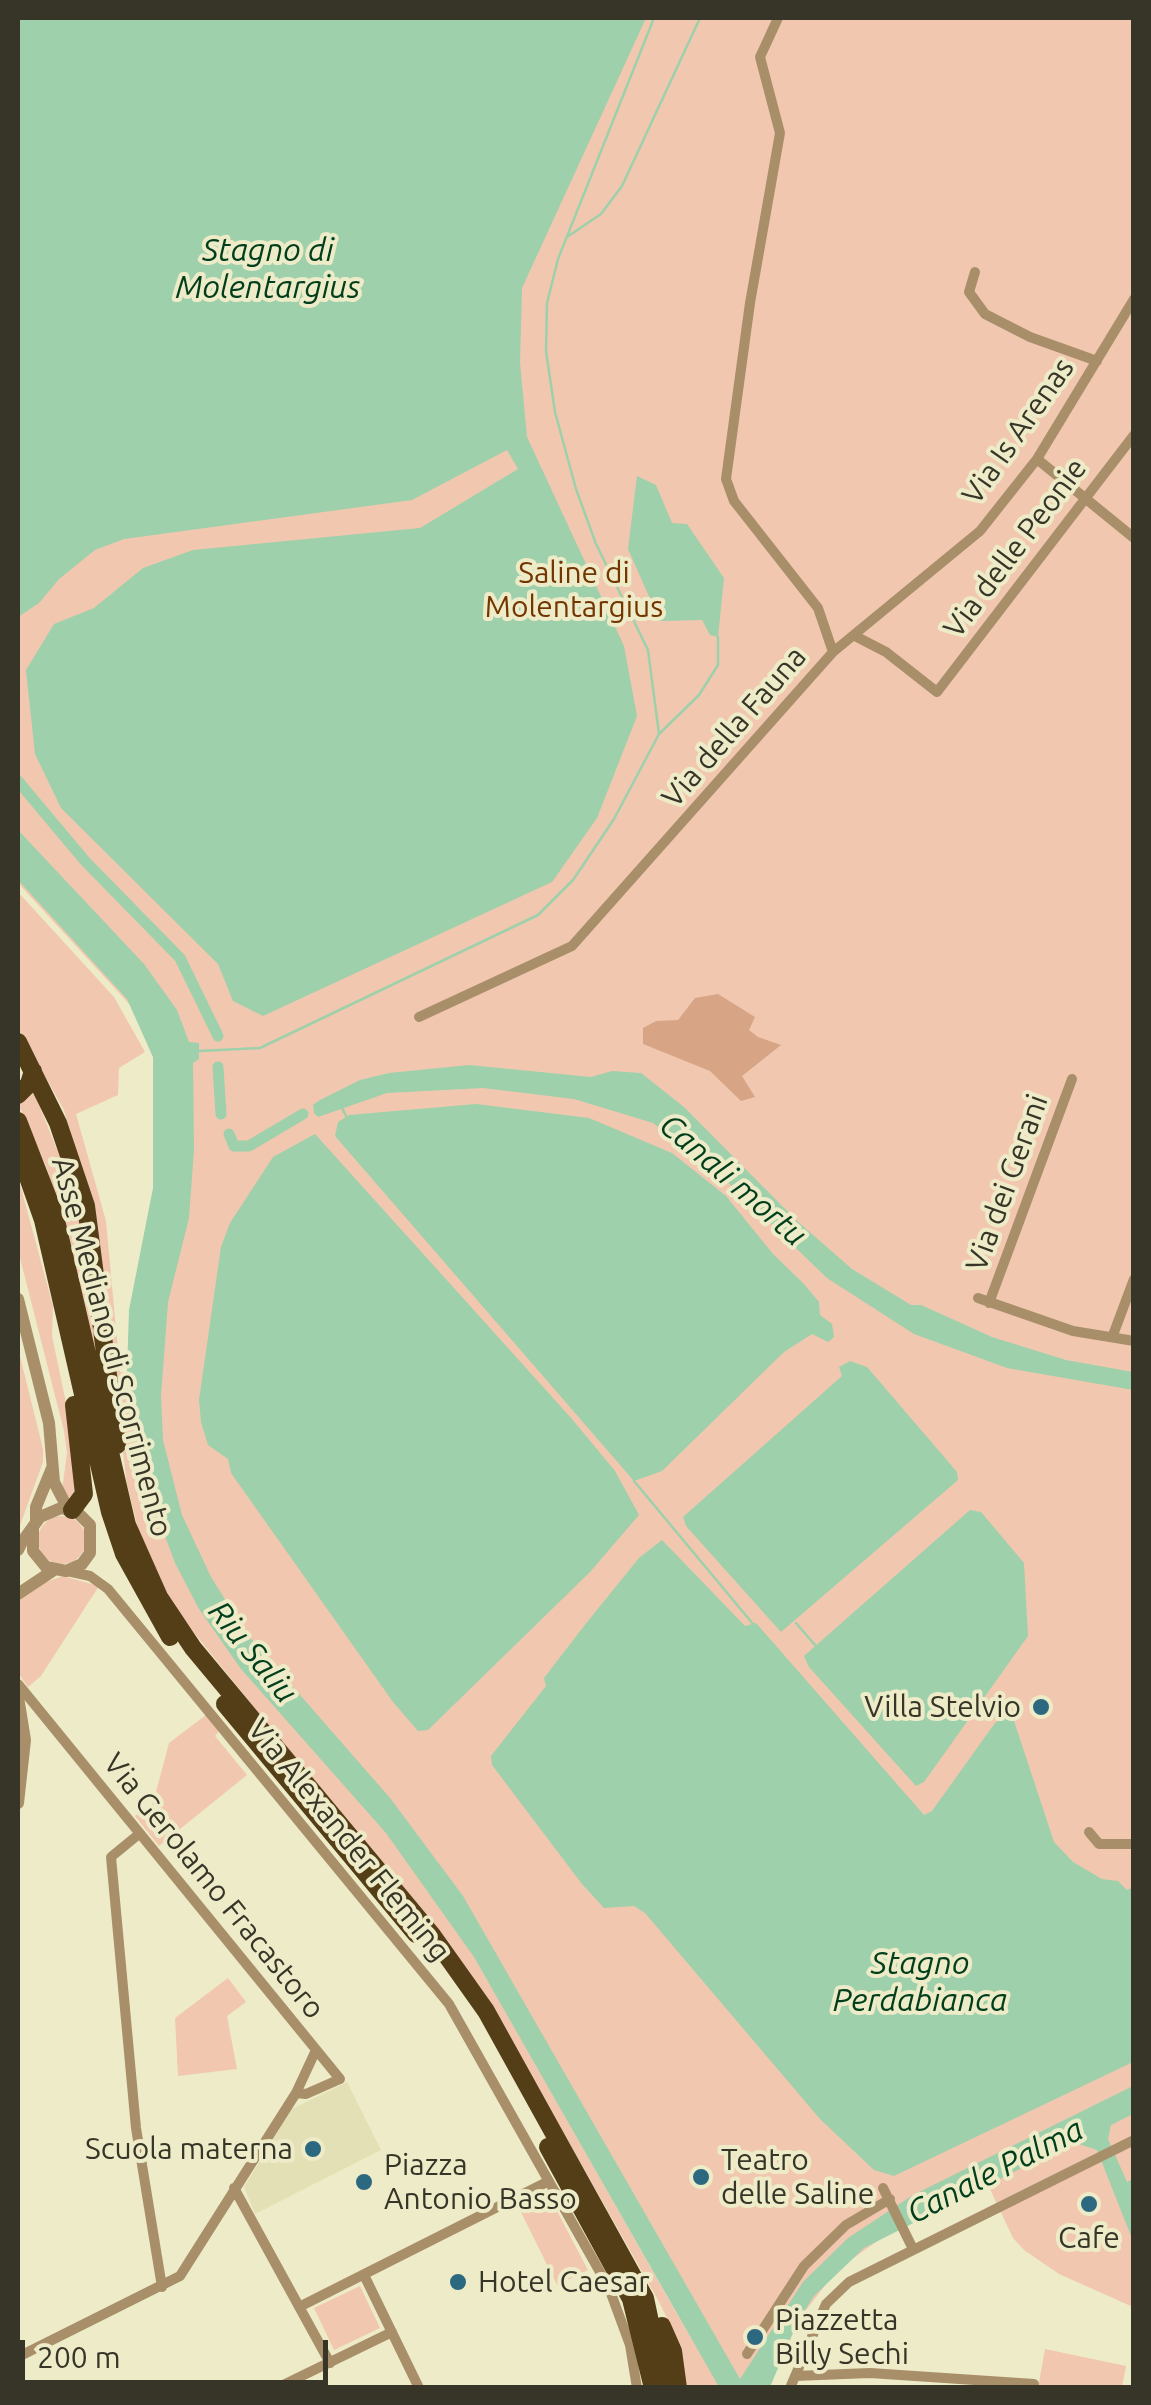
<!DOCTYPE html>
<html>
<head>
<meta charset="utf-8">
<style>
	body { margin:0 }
	#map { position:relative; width:1151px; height:2405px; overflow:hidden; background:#eeebc8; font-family:Ubuntu,sans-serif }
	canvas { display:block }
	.frame { position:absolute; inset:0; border:20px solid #363527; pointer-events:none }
	.scale { position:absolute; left:20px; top:2340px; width:308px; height:45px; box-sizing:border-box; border:5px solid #363527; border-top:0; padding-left:12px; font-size:30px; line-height:35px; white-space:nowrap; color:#363527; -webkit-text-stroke:8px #eeebc8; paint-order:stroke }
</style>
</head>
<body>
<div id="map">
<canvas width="1151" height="2405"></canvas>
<div class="frame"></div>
<div class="scale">200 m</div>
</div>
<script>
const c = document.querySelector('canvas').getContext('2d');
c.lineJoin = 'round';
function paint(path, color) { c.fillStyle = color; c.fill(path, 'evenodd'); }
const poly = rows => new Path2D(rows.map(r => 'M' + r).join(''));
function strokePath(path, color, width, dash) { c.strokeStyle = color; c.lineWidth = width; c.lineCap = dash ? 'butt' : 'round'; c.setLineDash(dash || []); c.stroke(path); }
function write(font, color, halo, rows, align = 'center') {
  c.font = font + ' Ubuntu,sans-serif'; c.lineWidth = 8; c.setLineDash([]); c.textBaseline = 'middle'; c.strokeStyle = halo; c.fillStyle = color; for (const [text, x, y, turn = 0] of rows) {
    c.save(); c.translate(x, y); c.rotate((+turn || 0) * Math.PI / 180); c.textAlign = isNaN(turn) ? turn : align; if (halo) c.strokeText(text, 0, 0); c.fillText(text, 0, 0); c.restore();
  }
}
const built = poly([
	[347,2082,381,2150,255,2214,244,2187,292,2109]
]);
const green = poly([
	[18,18,1133,18,1133,2307,1059,2274,1024,2250,1013,2238,988,2185,880,2239,837,2270,800,2318,769,2387,686,2387,674,2332,658,2300,487,1997,167,1599,138,1529,127,1484,99,1263,77,1156,64,1110,18,1028,18,892,114,997,145,1052,119,1068,118,1095,76,1114,106,1221,120,1372,127,1372,138,1459,154,1208,153,1057,131,1006,18,883],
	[476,1961,548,2081,695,2346,508,2015],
	[33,1090,77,1200,105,1389,60,1210,46,1166,21,1110,18,1110,18,1101],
	[18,1177,53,1306,52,1336,68,1412,75,1493,70,1498,62,1490,67,1453,64,1431,18,1250],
	[18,1348,43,1449,43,1462,18,1531],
	'38 1540a24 24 0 1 1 48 0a24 24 0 1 1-48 0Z',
	[63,1576,99,1586,41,1676,28,1687,18,1673,18,1602,29,1588],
	[206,1715,219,1731,215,1736,247,1775,159,1846,135,1816,153,1803,169,1743],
	[228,1978,246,2002,227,2016,237,2069,178,2076,175,2018],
	[547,2192,588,2270,557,2285,518,2206],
	[360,2286,380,2328,334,2350,314,2308],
	[1045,2349,1126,2366,1122,2387,1038,2388]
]);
const forest = poly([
	[718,994,755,1017,749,1030,758,1037,781,1045,742,1076,755,1097,741,1101,710,1071,643,1044,643,1028,656,1021,678,1020,695,998]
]);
const water = poly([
	[18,18,646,18,522,288,520,363,527,437,624,646,637,716,597,818,552,882,263,1016,233,1001,218,964,61,808,35,754,26,670,54,624,94,608,143,568,193,550,420,528,518,469,507,450,412,500,124,539,95,550,59,579,39,603,18,617],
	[637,476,656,485,672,523,687,524,724,578,718,637,710,635,702,620,660,621,628,549],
	[18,830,144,964,177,1010,189,1042,199,1043,199,1059,193,1063,194,1150,189,1218,168,1302,161,1396,163,1440,182,1515,211,1577,246,1633,390,1798,463,1896,740,2379,803,2282,848,2238,913,2195,1133,2086,1133,2114,1111,2125,1108,2139,1127,2182,1133,2179,1133,2241,1097,2150,1073,2142,864,2248,814,2296,797,2323,770,2387,719,2387,474,1957,386,1833,241,1669,199,1609,175,1563,140,1469,127,1372,129,1310,153,1188,153,1057,127,999,18,880],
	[469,1065,591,1077,612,1071,641,1073,684,1107,797,1221,852,1269,911,1305,921,1305,992,1337,1066,1360,1133,1372,1133,1390,1007,1368,914,1334,827,1278,714,1169,653,1123,574,1099,483,1088,387,1093,318,1117,314,1113,313,1105,320,1100,360,1080,389,1073],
	[476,1104,589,1118,672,1153,726,1196,773,1254,804,1284,819,1302,820,1315,832,1324,834,1337,828,1342,812,1334,784,1352,662,1471,634,1481,335,1136,338,1122,349,1115],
	[315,1134,572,1419,615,1471,639,1515,590,1572,428,1730,418,1731,393,1702,231,1473,228,1459,208,1445,201,1422,199,1400,221,1247,230,1223,273,1157],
	[850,1361,867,1367,957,1472,958,1480,781,1632,686,1526,683,1517,842,1376,839,1367],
	[970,1510,981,1512,1024,1563,1028,1636,924,1782,916,1786,809,1667,804,1656],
	[662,1540,745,1626,756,1623,924,1815,932,1811,995,1723,1003,1717,1014,1721,1054,1842,1073,1862,1102,1879,1118,1881,1127,1890,1133,1887,1133,2062,894,2176,874,2170,820,2119,645,1913,634,1906,604,1908,582,1884,492,1765,491,1756,546,1686,544,1678,584,1626,639,1558]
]);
const stream = poly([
	[654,18,558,259,547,303,546,351,555,412,576,489,596,544,648,650,659,734],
	[567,237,601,214,622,186,700,18],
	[199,1051,260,1048,538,915,573,880,614,819,659,734,699,695,718,665,718,637],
	[340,1104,346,1116],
	[634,1481,753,1624],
	[796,1623,815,1645],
	[980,1703,999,1720]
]);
const canal = poly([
	[18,781,85,861,180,958,218,1036],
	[218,1067,221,1114],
	[229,1134,234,1146,249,1146,303,1114]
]);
const minor = poly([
	[975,272,969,292,985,314,1030,337,1097,361],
	[1037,459,1134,538],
	[855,636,886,652,937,692,1134,435],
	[833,652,980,531,1037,459,1134,299],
	[419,1017,572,946,833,652,818,608,734,501,726,479,750,303,780,133,760,57,778,18],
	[978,1298,1073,1331,1134,1341],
	[989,1303,1072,1079],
	[1113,1335,1134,1279],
	[67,1571,90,1576,108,1589,449,2004,609,2288,630,2345,637,2388],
	[18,1684,340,2079,306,2094,296,2093],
	[1089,1832,1099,1844,1134,1844],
	[139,1834,111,1857,136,2128,162,2287],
	[234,2188,330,2363],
	[883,2188,913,2249],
	[364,2275,419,2388],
	[299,2307,549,2181],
	[747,2354,804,2266,846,2225,890,2199],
	[18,2357,180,2276,296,2093,316,2050],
	[795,2376,870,2373,1034,2384],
	[277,2388,392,2332],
	[790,2388,826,2304,849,2282,1134,2140]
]);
const tertiary = poly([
	[18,1299,49,1423,54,1482,68,1509],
	[36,1522,36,1507,52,1468],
	[18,1550,22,1542,40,1517,61,1508,77,1512,90,1525,90,1553,82,1564,66,1571,46,1567,33,1551,33,1528],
	[18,1594,54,1570],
	[18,1697,25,1740,18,1803]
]);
const trunk = poly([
	[18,1042,58,1123,86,1206,117,1445],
	[18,1095,29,1084,33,1071],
	[18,1121,55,1216,127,1525,159,1597,193,1648,432,1935,486,2011,645,2298,664,2388],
	[18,1149,43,1220,110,1512,124,1554,170,1637],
	[72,1510,84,1494,74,1405],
	[225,1704,416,1934],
	[548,2147,631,2299,653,2388],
	[662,2326,673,2351,678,2388]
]);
const markers = [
	[1041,1707,10,"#2c6880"],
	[313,2149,10,"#2c6880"],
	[701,2177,10,"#2c6880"],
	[364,2182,10,"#2c6880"],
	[1089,2204,10,"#2c6880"],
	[458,2282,10,"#2c6880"],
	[755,2337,10,"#2c6880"]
];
const streetNames = [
	["Via Is Arenas",1018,431,-55],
	["Via delle Peonie",1015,548,-53],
	["Via della Fauna",734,727,-49],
	["Via dei Gerani",1007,1183,-70],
	["Asse Mediano di Scorrimento",112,1347,75],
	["Via Alexander Fleming",349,1840,51],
	["Via Gerolamo Fracastoro",214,1886,51]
];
const parkNames = [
	["Saline di",574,573],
	["Molentargius",574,607]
];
const poiNames = [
	["Villa Stelvio",1021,1707,"right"],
	["Scuola materna",293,2149,"right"],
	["Teatro",721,2160],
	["delle Saline",721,2194],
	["Piazza",384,2165],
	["Antonio Basso",384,2199],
	["Cafe",1089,2238,"center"],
	["Hotel Caesar",478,2282],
	["Piazzetta",775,2320],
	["Billy Sechi",775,2354]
];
const waterNames = [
	["Stagno di",268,250],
	["Molentargius",268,287],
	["Canali mortu",733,1180,41],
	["Riu Saliu",253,1652,51],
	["Stagno",920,1963],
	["Perdabianca",920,2000],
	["Canale Palma",995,2171,-27]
];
paint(built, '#e4e0b6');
paint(green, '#f1c8af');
paint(forest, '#d7a585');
paint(water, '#9dd0ab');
strokePath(stream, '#9dd0ab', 2.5);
strokePath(canal, '#9dd0ab', 11);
strokePath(minor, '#a88f69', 10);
strokePath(tertiary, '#a88f69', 12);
strokePath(trunk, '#543e18', 18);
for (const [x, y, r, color] of markers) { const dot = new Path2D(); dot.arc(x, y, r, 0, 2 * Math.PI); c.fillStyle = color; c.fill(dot); strokePath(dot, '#eeebc8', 4); }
write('30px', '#363527', '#eeebc8', streetNames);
write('30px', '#733600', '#eeebc8', parkNames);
write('30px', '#363527', '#eeebc8', poiNames, 'left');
write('italic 32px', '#003e1c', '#eeebc8', waterNames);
</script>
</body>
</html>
